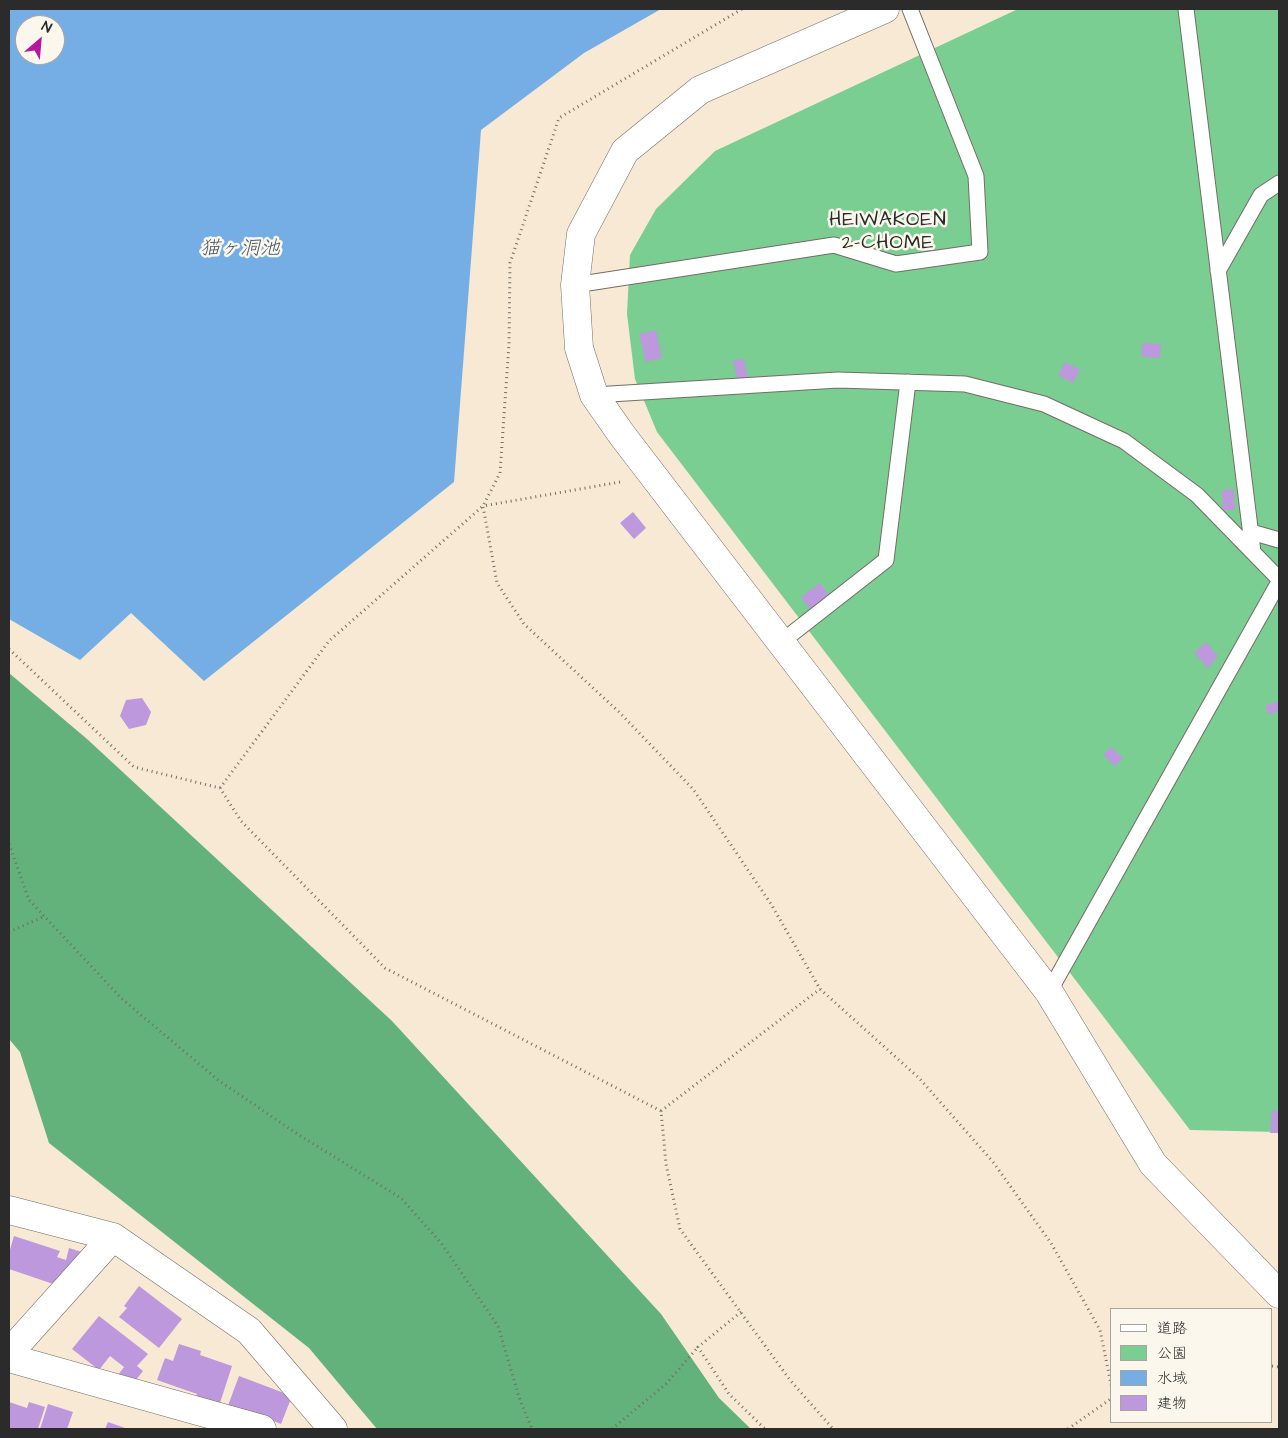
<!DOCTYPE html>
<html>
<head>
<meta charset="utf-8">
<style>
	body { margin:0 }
	#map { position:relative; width:1288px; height:1438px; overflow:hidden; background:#f7e9d4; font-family:"Architects Daughter","Klee One",sans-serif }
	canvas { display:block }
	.frame { position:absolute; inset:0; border:10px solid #2b2b2b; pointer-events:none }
	.legend { position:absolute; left:1110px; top:1308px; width:162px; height:115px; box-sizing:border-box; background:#fbf7ec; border:1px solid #a8a59f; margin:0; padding:6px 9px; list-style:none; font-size:15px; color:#2b2b2b }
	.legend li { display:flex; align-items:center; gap:10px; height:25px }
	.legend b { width:25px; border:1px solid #a8a59f }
	.north { position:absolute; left:15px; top:15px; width:50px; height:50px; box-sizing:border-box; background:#fbf7ec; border:1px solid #a8a59f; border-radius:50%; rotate:27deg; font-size:14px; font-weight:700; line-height:20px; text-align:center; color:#2b2b2b }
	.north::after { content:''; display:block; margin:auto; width:18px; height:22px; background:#b5179e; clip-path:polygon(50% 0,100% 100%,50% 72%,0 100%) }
</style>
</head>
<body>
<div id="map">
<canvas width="1288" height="1438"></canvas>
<div class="frame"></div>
<ul class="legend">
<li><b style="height:6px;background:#fff"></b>道路</li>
<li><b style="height:14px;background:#7ace91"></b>公園</li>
<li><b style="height:14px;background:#74aee4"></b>水域</li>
<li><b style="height:14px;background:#bd98dd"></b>建物</li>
</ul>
<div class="north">N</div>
</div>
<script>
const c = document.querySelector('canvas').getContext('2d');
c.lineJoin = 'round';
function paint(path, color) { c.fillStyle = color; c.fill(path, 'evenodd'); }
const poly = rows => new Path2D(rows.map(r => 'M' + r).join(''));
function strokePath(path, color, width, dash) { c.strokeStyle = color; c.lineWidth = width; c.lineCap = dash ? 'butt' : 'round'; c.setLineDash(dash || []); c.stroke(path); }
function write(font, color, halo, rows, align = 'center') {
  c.font = font + ' "Architects Daughter","Klee One",sans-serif'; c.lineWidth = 5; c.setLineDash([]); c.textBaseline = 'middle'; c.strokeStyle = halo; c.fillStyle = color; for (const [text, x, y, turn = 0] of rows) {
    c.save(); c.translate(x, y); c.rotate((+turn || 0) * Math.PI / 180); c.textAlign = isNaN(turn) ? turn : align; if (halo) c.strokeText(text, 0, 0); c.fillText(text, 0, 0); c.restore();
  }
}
const green = poly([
	[1018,9,1279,9,1279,1132,1190,1130,657,432,635,379,627,314,630,255,656,209,715,151]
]);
const forest = poly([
	[9,673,87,739,392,1021,661,1314,719,1398,751,1429,377,1429,309,1348,49,1143,20,1052,9,1039]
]);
const water = poly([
	[9,9,661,9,584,53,481,130,454,482,204,681,131,613,80,660,9,619],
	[25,25,55,25,55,55,25,55]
]);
const building = poly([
	[656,330,662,358,646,362,639,334],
	[1142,343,1161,344,1160,358,1142,357],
	[744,359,748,377,737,379,733,360],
	[1065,362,1080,370,1073,383,1058,375],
	[1234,489,1235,510,1223,510,1222,490],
	[633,512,646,528,634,539,620,523],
	[820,583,833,601,814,615,801,597],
	[1206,642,1218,656,1212,662,1213,663,1208,668,1194,653],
	[142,698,151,712,146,725,129,729,120,716,126,700],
	[1279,701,1279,711,1268,714,1265,706],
	[1111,747,1123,758,1115,766,1103,755],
	[1272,1110,1279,1111,1279,1133,1270,1133],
	[14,1236,60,1251,57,1257,66,1260,69,1248,85,1253,65,1288,9,1269,9,1253],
	[139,1286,182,1319,159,1348,119,1317,127,1308,124,1306],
	[99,1316,148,1354,137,1366,143,1371,132,1385,118,1375,124,1367,110,1356,99,1370,72,1349],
	[179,1344,201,1351,200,1355,232,1366,219,1406,196,1398,197,1394,157,1380,165,1358,173,1361],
	[239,1376,292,1396,281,1424,251,1412,226,1411],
	[9,1402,27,1408,29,1402,45,1407,38,1429,9,1429],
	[48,1404,73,1412,67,1429,40,1429],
	[108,1422,128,1429,105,1429]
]);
const path = poly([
	[620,482,483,506,497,583,524,624,619,712,693,789,771,904,820,989,919,1078,993,1162,1051,1243,1100,1330,1112,1389],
	[9,649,134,767,220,788,241,821,385,968,661,1111,666,1164,680,1229,790,1380,833,1429],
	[220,788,329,641,483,506,500,473,509,344,510,263,559,118,742,9],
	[9,844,29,900,121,998,218,1080,299,1135,401,1198,441,1243,498,1326,520,1400,532,1429],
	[9,932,45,916],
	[661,1111,820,989],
	[741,1312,698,1347,729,1394,765,1429],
	[1272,1366,1279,1367],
	[612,1429,667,1383,698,1347],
	[1068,1429,1112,1398]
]);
const lane = poly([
	[1186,9,1253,552],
	[1218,271,1261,195,1279,183],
	[575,285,834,245,896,264,980,252,976,176,910,9],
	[594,395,838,380,965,384,1044,404,1124,441,1197,495,1279,579],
	[1251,532,1279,540],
	[780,643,886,560,908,382],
	[1049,992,1279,582]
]);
const street = poly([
	[9,1210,113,1237,249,1331,333,1429],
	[9,1353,113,1237],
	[9,1358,262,1429]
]);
const secondary = poly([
	[885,9,700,90,625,151,581,234,575,285,579,348,594,395,622,435,1049,992,1153,1164,1279,1294]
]);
const neighbourhoodNames = [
	["HEIWAKOEN",888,221],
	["2-CHOME",888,244]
];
const waterNames = [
	["猫ヶ洞池",240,250]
];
paint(green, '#7ace91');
paint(forest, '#63b17b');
paint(water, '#74aee4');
paint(building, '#bd98dd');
strokePath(lane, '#726e66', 17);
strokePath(street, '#726e66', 29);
strokePath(secondary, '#726e66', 29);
strokePath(path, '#726e66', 3, [1, 4]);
strokePath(lane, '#fff', 15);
strokePath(street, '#fff', 28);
strokePath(secondary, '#fff', 28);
c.letterSpacing = '1px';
write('20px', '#2b2b2b', '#fbf7ec', neighbourhoodNames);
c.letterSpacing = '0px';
write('italic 20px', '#45596c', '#fbf7ec', waterNames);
</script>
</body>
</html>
